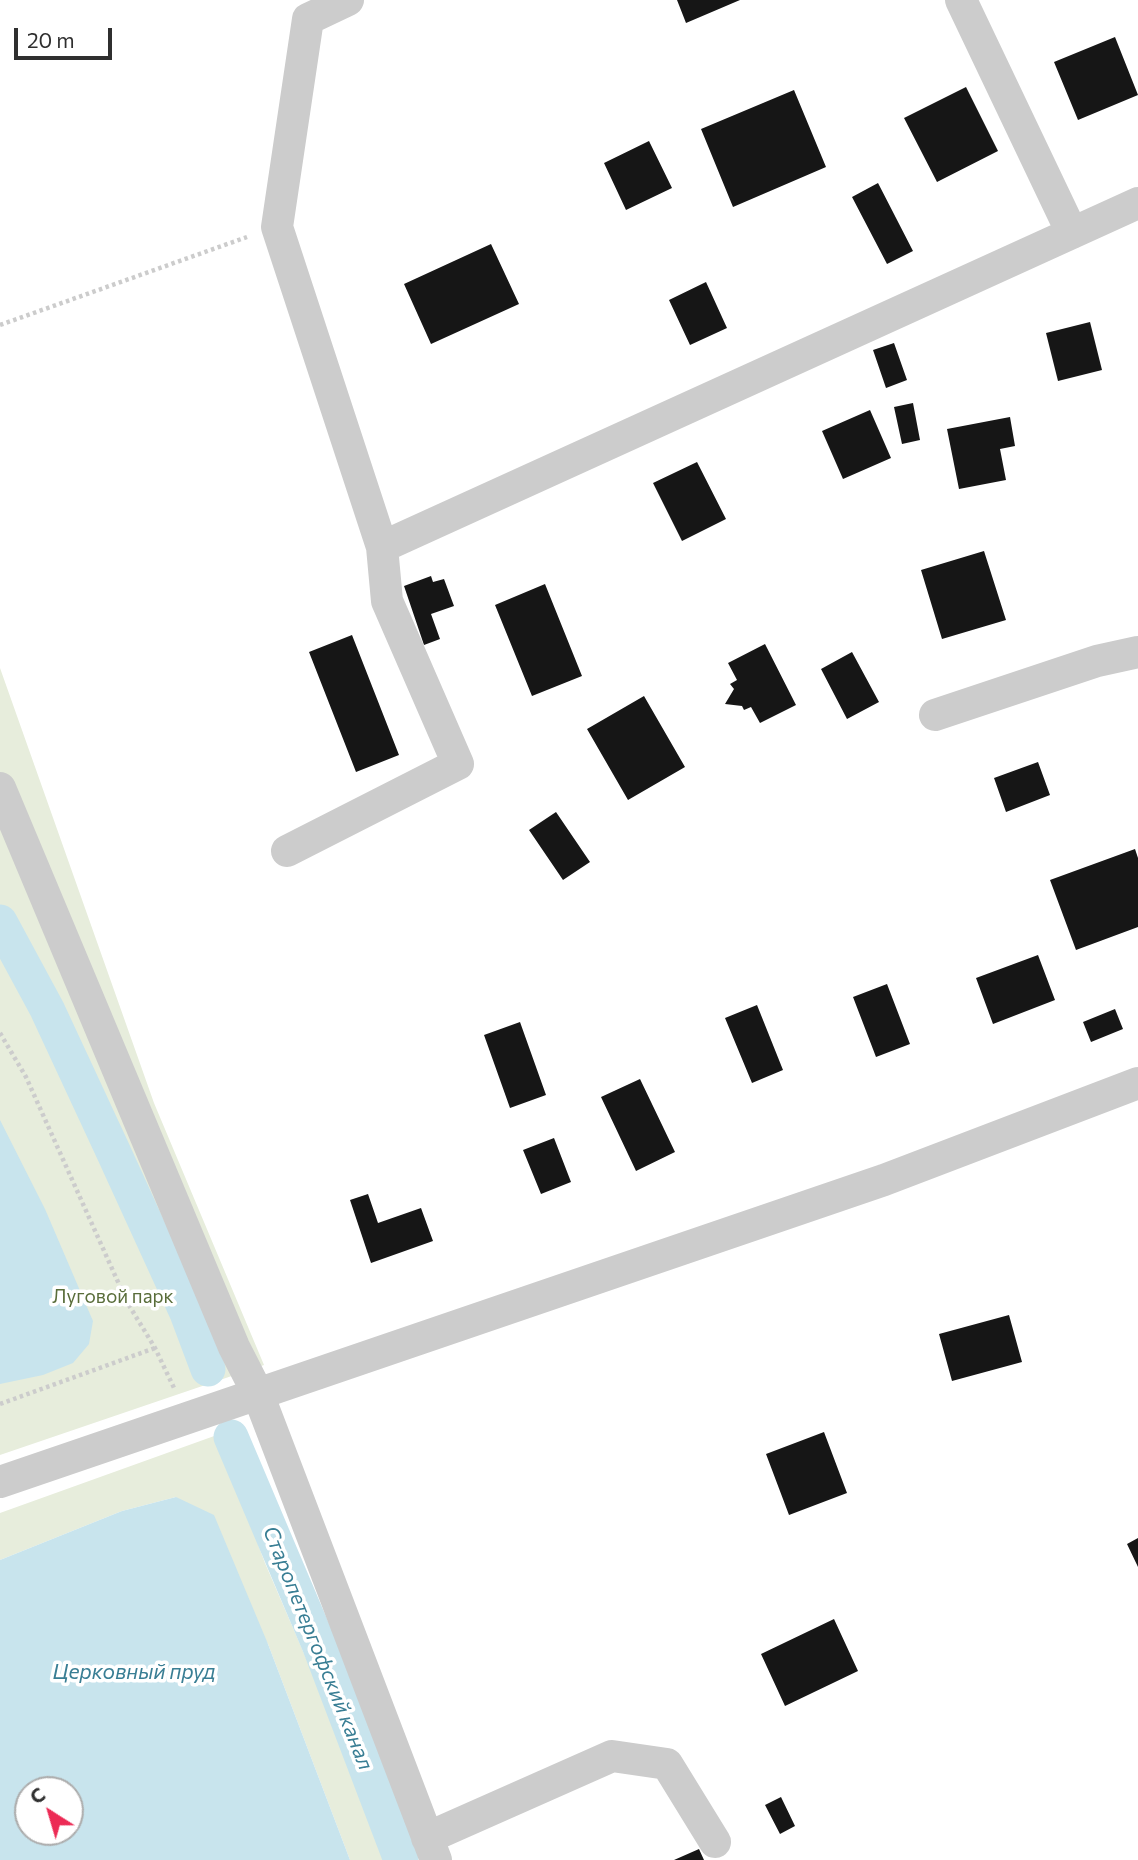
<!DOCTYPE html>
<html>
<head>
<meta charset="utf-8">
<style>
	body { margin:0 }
	#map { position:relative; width:1138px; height:1860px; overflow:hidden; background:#fff; font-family:Commissioner,sans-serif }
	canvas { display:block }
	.north { position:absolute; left:14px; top:1776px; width:70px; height:70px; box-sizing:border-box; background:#fff; border:2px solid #acacac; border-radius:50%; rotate:323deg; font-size:19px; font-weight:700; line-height:28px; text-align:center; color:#2f2f2f }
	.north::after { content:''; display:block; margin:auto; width:24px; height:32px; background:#ec2b55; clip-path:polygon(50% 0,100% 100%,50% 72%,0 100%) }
	.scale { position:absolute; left:14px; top:28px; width:98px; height:32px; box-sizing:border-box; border:4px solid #2f2f2f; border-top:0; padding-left:9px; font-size:21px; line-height:24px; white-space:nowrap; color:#2f2f2f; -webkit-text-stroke:5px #fff; paint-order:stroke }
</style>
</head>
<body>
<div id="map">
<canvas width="1138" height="1860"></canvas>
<div class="north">С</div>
<div class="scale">20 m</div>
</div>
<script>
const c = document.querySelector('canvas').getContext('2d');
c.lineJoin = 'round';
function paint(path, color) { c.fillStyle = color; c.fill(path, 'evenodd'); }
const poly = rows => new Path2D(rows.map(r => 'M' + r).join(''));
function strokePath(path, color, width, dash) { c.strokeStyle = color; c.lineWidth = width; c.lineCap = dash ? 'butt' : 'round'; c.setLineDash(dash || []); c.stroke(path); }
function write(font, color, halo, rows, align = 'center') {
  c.font = font + ' Commissioner,sans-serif'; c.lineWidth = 7; c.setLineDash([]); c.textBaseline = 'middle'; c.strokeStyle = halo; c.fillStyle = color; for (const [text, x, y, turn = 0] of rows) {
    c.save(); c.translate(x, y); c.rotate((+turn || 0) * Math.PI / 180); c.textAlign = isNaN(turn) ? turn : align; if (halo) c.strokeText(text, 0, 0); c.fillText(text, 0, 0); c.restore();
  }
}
const green = poly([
	[0,668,154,1103,264,1365,0,1455],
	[217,1435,265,1563,393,1860,350,1860,268,1644,176,1497,122,1511,0,1560,0,1513]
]);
const water = poly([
	[0,1120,45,1209,93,1321,89,1344,73,1363,43,1375,0,1384],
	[176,1497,214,1515,268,1644,350,1860,0,1860,0,1560,122,1511],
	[70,1790,70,1832,28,1832,28,1790]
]);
const canal = poly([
	[0,922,47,1009,113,1151,187,1313,208,1369],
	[231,1437,320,1647,401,1860]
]);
const building = poly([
	[677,0,740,0,686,23],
	[1115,37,1138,95,1078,120,1054,62],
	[966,87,998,151,937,182,904,118],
	[794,90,826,167,733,207,701,129],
	[649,141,672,188,626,210,604,163],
	[878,183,913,251,887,264,852,197],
	[491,244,519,304,431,344,404,284],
	[706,282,727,328,690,345,669,300],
	[1090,322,1102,370,1058,381,1046,333],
	[894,343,907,380,886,388,873,350],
	[913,403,920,440,902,444,894,407],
	[870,410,891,458,843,479,822,431],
	[1010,417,1015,446,1000,449,1006,480,959,489,947,429],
	[697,462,726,519,682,541,653,483],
	[984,551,1006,620,942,639,921,570],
	[431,576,433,582,444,579,454,606,431,614,440,639,424,645,404,586],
	[545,584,582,676,532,696,495,605],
	[352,635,399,755,356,772,309,652],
	[765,644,796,705,760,723,751,707,744,710,742,706,725,704,734,689,730,684,737,680,728,663],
	[852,652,879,702,847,719,821,669],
	[644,696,685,767,628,800,587,729],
	[1038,762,1050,795,1006,812,994,778],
	[556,812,590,862,563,880,529,830],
	[1135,849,1138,858,1138,927,1076,950,1050,880],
	[1038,955,1055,1000,993,1024,976,978],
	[887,984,910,1044,876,1057,853,997],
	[757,1005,783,1070,752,1083,725,1018],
	[1115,1009,1123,1029,1091,1042,1083,1022],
	[520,1022,546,1095,510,1108,484,1035],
	[640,1079,675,1152,636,1171,601,1097],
	[554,1138,571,1182,541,1194,523,1150],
	[368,1194,378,1223,421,1208,433,1241,371,1263,350,1200],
	[1009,1315,1022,1362,952,1381,939,1334],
	[824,1432,847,1493,789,1515,766,1454],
	[1138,1538,1138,1567,1127,1544],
	[834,1619,858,1671,785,1706,761,1654],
	[781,1797,795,1826,780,1834,765,1805],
	[699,1849,704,1860,674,1860]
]);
const path = poly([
	[0,325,247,237],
	[0,1033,26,1077,127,1302,155,1348,175,1390],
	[0,1404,155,1348]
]);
const minor = poly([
	[961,0,1072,233],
	[382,547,1138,203],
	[935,715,1097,661,1138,652],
	[0,788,234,1347,258,1394,436,1860],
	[287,851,458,764,387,601,382,547,277,227,308,19,348,0],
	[0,1482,884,1180,1138,1083],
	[427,1838,612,1756,667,1764,715,1842]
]);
const parkNames = [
	["Луговой парк",113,1297]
];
const waterNames = [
	["Старопетергофский канал",318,1648,68],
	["Церковный пруд",134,1672]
];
paint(green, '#e7eddc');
paint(water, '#c8e4ed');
strokePath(canal, '#c8e4ed', 35);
paint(building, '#161616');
strokePath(path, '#ccc', 4.5, [3.5, 3.5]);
strokePath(minor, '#ccc', 32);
write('19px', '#596d3a', '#fff', parkNames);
write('italic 21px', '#397e94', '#fff', waterNames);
</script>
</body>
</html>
